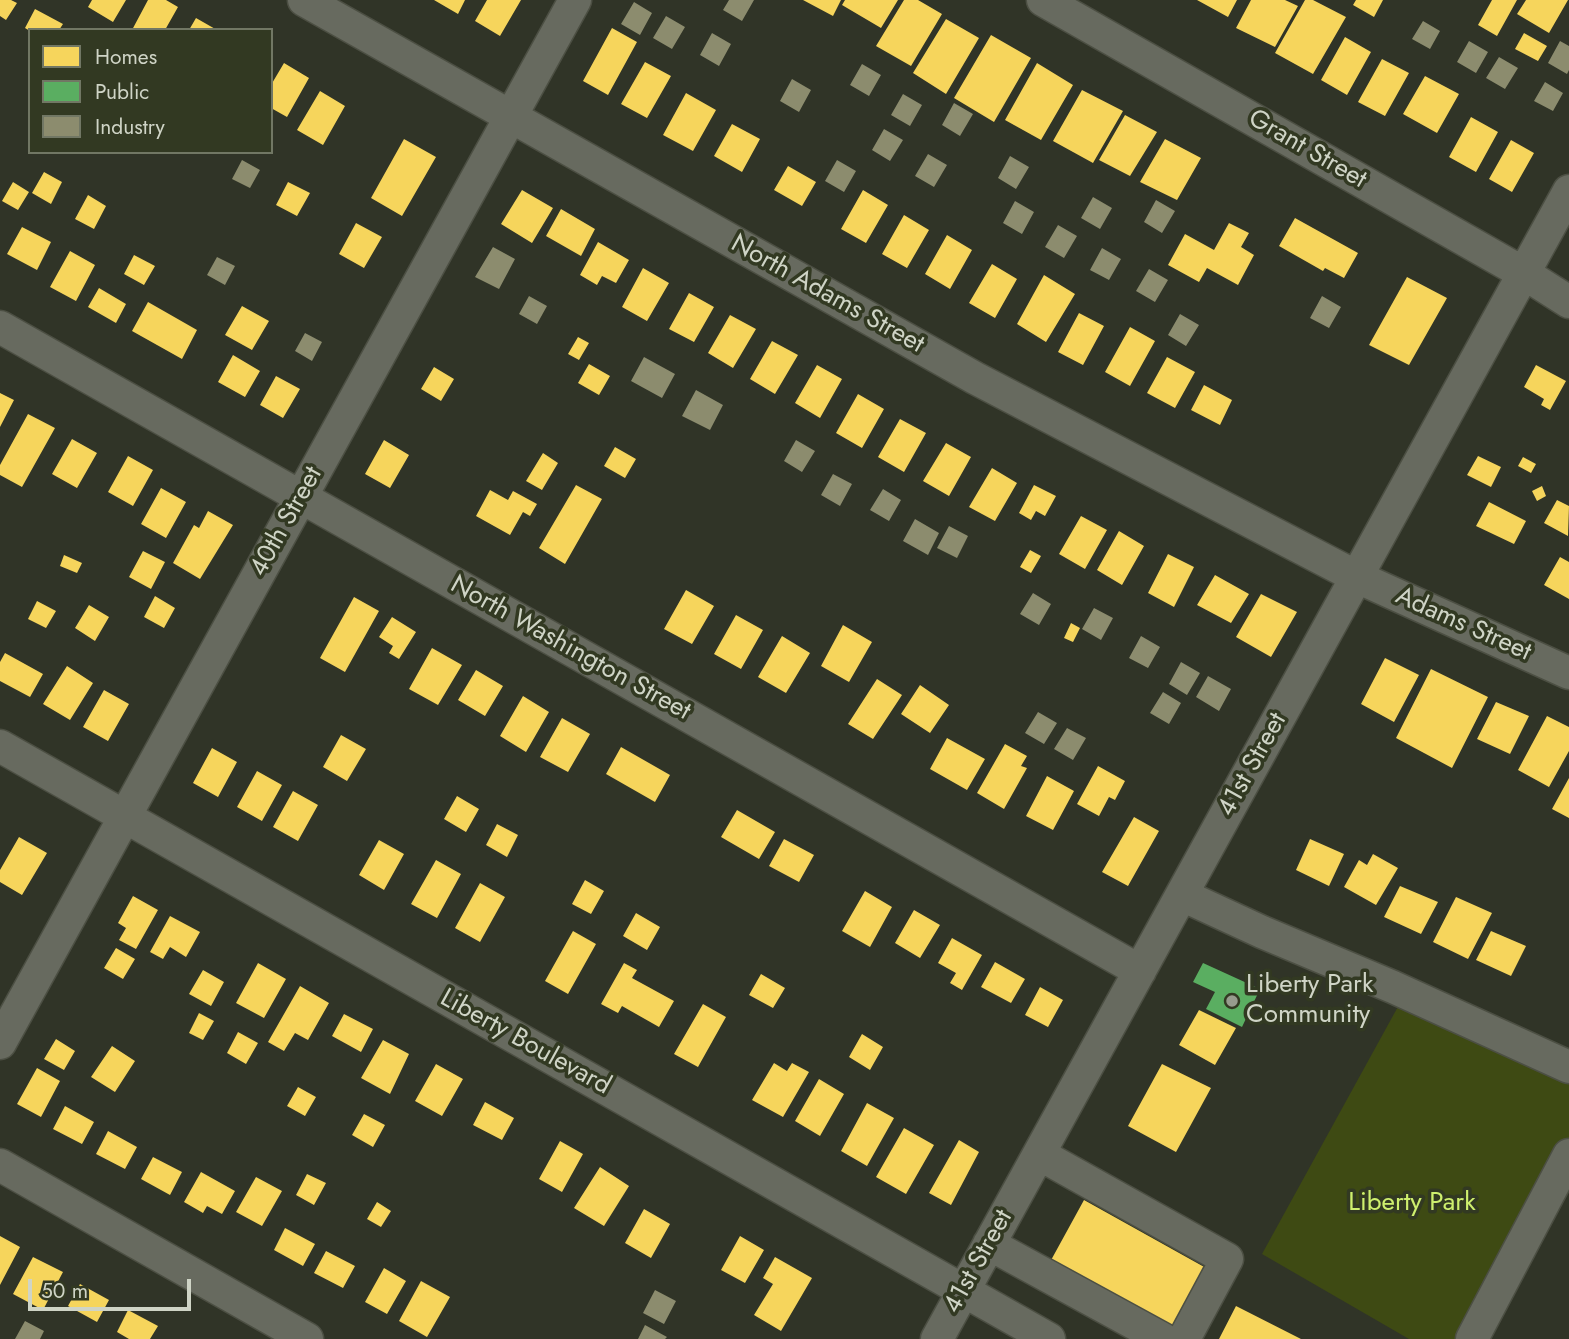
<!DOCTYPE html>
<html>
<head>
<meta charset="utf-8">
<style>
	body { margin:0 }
	#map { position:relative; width:1569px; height:1339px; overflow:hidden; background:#303427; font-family:Jost,sans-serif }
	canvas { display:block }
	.legend { position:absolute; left:28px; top:28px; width:245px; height:126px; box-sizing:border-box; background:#323922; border:2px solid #717764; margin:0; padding:9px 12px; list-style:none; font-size:21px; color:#cfd4c6 }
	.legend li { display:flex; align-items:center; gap:14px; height:35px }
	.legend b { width:35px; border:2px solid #717764 }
	.scale { position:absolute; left:28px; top:1279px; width:163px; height:32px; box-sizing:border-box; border:4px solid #cfd4c6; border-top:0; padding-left:9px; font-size:21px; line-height:24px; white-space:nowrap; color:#cfd4c6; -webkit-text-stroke:5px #323922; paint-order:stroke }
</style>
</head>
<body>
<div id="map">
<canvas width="1569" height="1339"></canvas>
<ul class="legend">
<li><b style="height:19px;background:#f6d55c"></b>Homes</li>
<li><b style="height:19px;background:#5aae61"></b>Public</li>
<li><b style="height:19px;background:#8c8c6e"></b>Industry</li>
</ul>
<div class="scale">50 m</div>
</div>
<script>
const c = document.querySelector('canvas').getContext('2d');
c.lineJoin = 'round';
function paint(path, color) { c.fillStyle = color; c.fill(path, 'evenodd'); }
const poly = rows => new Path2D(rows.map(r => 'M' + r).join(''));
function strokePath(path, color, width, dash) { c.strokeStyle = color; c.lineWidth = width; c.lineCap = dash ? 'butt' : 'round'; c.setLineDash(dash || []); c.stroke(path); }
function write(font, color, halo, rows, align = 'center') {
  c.font = font + ' Jost,sans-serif'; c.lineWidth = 7; c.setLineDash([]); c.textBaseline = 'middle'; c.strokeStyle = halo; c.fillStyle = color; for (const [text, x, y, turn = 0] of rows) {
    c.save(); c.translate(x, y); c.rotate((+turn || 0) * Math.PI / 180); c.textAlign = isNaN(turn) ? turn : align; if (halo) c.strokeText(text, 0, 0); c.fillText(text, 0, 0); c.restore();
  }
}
const green = poly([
	[1400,1003,1569,1080,1569,1138,1460,1339,1409,1339,1262,1254]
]);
const homes = poly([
	[0,0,11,0,17,3,6,20,0,16],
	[92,0,126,0,113,22,88,7],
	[148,0,166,0,178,7,165,30,132,30],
	[434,0,465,0,458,14],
	[487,0,521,0,500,36,475,21],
	[803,0,841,0,833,16],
	[845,0,898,0,881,28,842,5],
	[904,0,918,0,942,14,911,66,876,46],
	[1197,0,1237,0,1228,17],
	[1251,0,1285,0,1298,6,1275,47,1236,28],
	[1305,0,1313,0,1346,17,1313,74,1275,53],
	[1356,0,1383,0,1374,17,1353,5],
	[1492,0,1517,0,1497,36,1478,25],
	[1526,0,1568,0,1549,33,1517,14],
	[35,9,63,24,59,30,30,31,25,28],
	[196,18,217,30,189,30],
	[946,19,979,38,946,94,913,73],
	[612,28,637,42,608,95,583,81],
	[1524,33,1547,46,1538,61,1515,49],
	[991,35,1031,58,994,122,954,98],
	[1345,37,1371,52,1347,95,1321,80],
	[1382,59,1409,73,1385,116,1358,102],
	[645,62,671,76,647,118,621,104],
	[284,63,309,78,287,117,271,108,271,85],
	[1037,63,1073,85,1041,140,1005,120],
	[1425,76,1459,94,1437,133,1403,114],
	[1082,90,1123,111,1093,163,1053,141],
	[320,91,345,106,323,145,297,130],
	[686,93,716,110,693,151,663,135],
	[1125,115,1157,132,1130,176,1099,160],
	[1471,117,1498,132,1476,172,1449,157],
	[732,124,760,139,742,172,714,156],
	[404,139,436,157,402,216,371,198],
	[1165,139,1201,158,1177,200,1140,182],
	[1511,140,1534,153,1512,192,1489,179],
	[788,166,816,182,802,206,774,190],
	[44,172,62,182,51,204,32,193],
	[13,182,29,192,18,210,2,201],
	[288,182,310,193,297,216,276,205],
	[522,190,553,208,532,243,501,224],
	[863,190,888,205,866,243,841,229],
	[88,195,106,206,94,229,75,219],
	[561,209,595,229,581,256,546,236],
	[904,215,929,230,907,268,882,254],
	[1295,218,1358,253,1344,278,1325,268,1323,271,1279,246],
	[356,223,382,237,364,268,339,254],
	[1229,223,1249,233,1241,247,1254,255,1238,285,1207,268,1199,282,1168,265,1185,234,1214,250],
	[22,227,51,242,37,270,7,254],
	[947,235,972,250,950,289,925,274],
	[598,242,629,260,616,283,602,276,597,285,580,275],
	[70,251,95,265,76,301,50,287],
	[134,255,155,266,144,285,124,274],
	[992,264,1017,279,995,318,969,303],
	[643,268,669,283,647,321,622,307],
	[1044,275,1075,294,1046,342,1017,324],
	[1407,277,1447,298,1409,365,1369,345],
	[99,288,126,304,116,323,88,307],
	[689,293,714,307,694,342,669,329],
	[148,302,197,330,182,359,132,331],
	[242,306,269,321,252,350,225,335],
	[1079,313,1104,326,1083,365,1058,352],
	[730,315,756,329,733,368,708,353],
	[1130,327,1155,341,1130,386,1105,372],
	[578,337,589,343,579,360,568,354],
	[772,341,798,355,775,394,750,379],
	[233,355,260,371,245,397,218,382],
	[1167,357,1195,372,1175,408,1147,393],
	[589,364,610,376,599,395,578,383],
	[817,365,842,379,820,418,795,403],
	[1536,365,1566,381,1550,410,1541,405,1544,399,1524,387],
	[434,367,454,379,441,401,421,389],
	[276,376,300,389,283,418,260,405],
	[1204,385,1232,400,1220,425,1191,410],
	[0,393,14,400,0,427],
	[858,394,884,409,862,448,836,433],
	[28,414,55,428,22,487,0,475,0,465],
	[900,419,926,433,904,472,878,457],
	[72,439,97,453,77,488,52,474],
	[384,440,409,455,390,488,365,474],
	[946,443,971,457,949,496,923,481],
	[615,447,636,459,625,478,604,466],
	[543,453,558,463,542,490,526,481],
	[128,456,153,470,133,506,108,492],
	[1478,456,1501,467,1491,487,1467,475],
	[1523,457,1536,464,1531,473,1518,466],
	[992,468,1017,483,995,521,969,507],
	[576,485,602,499,565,564,539,548],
	[1034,485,1056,496,1045,516,1036,511,1031,520,1019,513],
	[1542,486,1546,496,1537,501,1532,491],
	[161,488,186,502,166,538,141,524],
	[490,490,508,500,513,491,537,504,530,516,523,512,510,535,476,516],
	[1557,500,1569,506,1568,536,1544,523],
	[1489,502,1526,521,1514,544,1476,526],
	[208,511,233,525,200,579,173,563,194,525,199,528],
	[1081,516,1107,530,1085,569,1059,554],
	[1119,531,1144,546,1122,585,1097,570],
	[1030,550,1041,556,1031,573,1020,567],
	[143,551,165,562,151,589,129,577],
	[1168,554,1194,567,1174,607,1148,593],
	[64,555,82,563,77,573,60,566],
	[1560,557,1569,562,1569,599,1544,585],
	[1215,575,1249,594,1231,623,1197,605],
	[686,590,714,606,692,644,664,629],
	[1261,594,1297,612,1271,657,1236,637],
	[155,596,175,608,164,628,144,617],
	[354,597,379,611,345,672,320,658],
	[37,601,56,611,46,628,28,619],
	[89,605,109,617,95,641,75,628],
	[736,615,763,630,741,669,714,654],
	[392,617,416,632,399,659,389,653,393,646,379,637],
	[1071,623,1080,628,1073,642,1064,638],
	[843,625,872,642,849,682,821,666],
	[782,636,810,653,786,693,758,677],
	[432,648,462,665,438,705,409,689],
	[5,653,43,674,30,697,0,681,0,662],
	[1385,658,1419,675,1394,722,1361,704],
	[67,666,93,683,70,720,43,704],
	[1431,669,1488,697,1452,768,1396,738],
	[476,670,503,686,485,716,458,700],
	[877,679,902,695,873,739,848,724],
	[920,685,949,705,930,733,901,714],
	[104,690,129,704,108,741,83,727],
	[523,696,549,712,526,752,500,736],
	[1496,702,1529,716,1510,754,1477,739],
	[1547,716,1569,727,1569,751,1549,787,1518,770],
	[562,718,590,734,568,772,540,757],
	[341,735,366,749,347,781,323,767],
	[947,738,985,759,967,790,930,769],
	[1005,744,1027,756,1021,766,1027,768,1004,809,977,793],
	[621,747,670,775,655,802,606,774],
	[212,748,237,762,218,797,193,783],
	[1098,766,1125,781,1115,800,1109,797,1099,816,1077,804],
	[257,771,282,785,262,821,237,807],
	[1047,776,1074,791,1053,830,1026,816],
	[1569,778,1569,818,1552,809],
	[293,791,318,805,298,841,273,827],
	[457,796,479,809,466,832,444,819],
	[737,810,775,832,759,859,721,837],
	[1134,817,1159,831,1128,886,1102,872],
	[497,824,518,835,507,857,486,845],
	[19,837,47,853,22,895,0,882,0,870],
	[784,839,814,855,799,882,769,866],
	[1310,839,1344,854,1329,886,1296,870],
	[379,840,404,854,384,890,359,875],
	[1373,854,1398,868,1376,905,1344,887,1359,860,1367,865],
	[436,860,461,874,437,918,411,904],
	[585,880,604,891,591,914,572,904],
	[480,883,505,897,480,942,455,928],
	[1400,886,1438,902,1421,934,1384,917],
	[865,891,892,907,870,947,842,931],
	[133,896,158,910,136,949,119,940,126,928,118,923],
	[1456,897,1492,913,1468,959,1433,942],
	[914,910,940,925,920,958,895,943],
	[636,913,660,927,647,950,623,936],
	[170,916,200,932,186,957,170,947,163,959,150,952],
	[573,931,596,944,568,994,545,981],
	[1491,931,1526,946,1511,976,1476,960],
	[952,938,982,955,962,990,950,983,956,973,938,963],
	[116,948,135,959,123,979,104,968],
	[995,962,1025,979,1011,1003,981,987],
	[258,963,286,979,264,1018,236,1003],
	[624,963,637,970,632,978,674,1001,659,1027,622,1006,618,1013,601,1004],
	[203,970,224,982,211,1006,189,994],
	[761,974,785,988,773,1008,749,995],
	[300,986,329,1003,308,1040,295,1033,284,1051,268,1042],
	[1040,987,1063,1000,1048,1027,1025,1015],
	[703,1004,726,1017,698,1067,674,1054],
	[1199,1010,1236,1028,1215,1065,1179,1045],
	[199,1013,214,1021,203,1040,189,1033],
	[344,1014,373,1029,361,1052,332,1036],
	[238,1032,258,1043,246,1064,227,1053],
	[862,1034,883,1047,870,1070,849,1057],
	[56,1039,75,1051,64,1070,44,1059],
	[383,1040,409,1054,390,1094,361,1078],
	[112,1046,135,1061,115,1092,91,1077],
	[774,1063,787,1071,792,1063,809,1072,783,1117,752,1100],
	[436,1064,463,1079,442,1116,415,1101],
	[1162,1064,1211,1088,1176,1152,1128,1126],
	[37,1068,60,1081,41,1117,17,1104],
	[819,1079,844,1094,820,1136,795,1121],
	[298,1087,316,1097,305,1116,287,1106],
	[485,1102,514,1118,502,1140,473,1125],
	[867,1103,894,1118,867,1166,841,1151],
	[65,1106,94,1122,82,1144,53,1129],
	[364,1114,385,1125,373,1147,352,1135],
	[904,1128,934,1145,906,1194,876,1177],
	[108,1131,137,1147,125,1169,96,1154],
	[959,1140,979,1152,951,1205,929,1193],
	[560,1141,583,1154,562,1192,539,1179],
	[153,1157,182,1172,170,1195,141,1179],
	[600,1167,629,1186,604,1226,574,1208],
	[201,1172,235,1191,222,1214,207,1206,203,1213,184,1202],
	[307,1174,326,1183,314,1205,296,1195],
	[256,1177,282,1191,262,1226,236,1212],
	[1084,1200,1206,1268,1172,1329,1050,1262],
	[377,1202,391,1211,381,1227,367,1219],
	[644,1209,670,1224,651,1258,625,1243],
	[285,1228,315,1244,303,1266,274,1250],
	[0,1236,20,1247,0,1285],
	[740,1236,764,1250,745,1283,721,1270],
	[326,1251,355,1266,343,1288,314,1273],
	[33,1257,63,1272,43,1310,13,1294],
	[775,1257,812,1278,781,1331,754,1315,773,1284,763,1278],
	[384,1268,406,1281,387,1314,365,1302],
	[421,1281,450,1297,427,1337,399,1321],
	[80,1284,109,1300,97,1322,68,1306],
	[1236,1306,1301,1339,1219,1339],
	[128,1310,158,1326,150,1339,129,1339,117,1332]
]);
const public = poly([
	[1203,963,1260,989,1242,1027,1206,1009,1215,992,1193,982]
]);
const industry = poly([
	[729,0,754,0,742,21,723,10],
	[634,2,652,13,640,35,621,24],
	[666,16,685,27,672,49,653,38],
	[1423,21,1440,31,1430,49,1412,39],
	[712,33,731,44,719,66,700,55],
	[1469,41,1488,52,1476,73,1457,62],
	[1560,41,1569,46,1569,70,1567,74,1548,63],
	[1499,57,1518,68,1505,89,1486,78],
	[862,64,881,75,869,96,850,85],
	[792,79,811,90,799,112,780,101],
	[1545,82,1563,93,1553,111,1534,101],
	[903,94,922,105,910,126,891,115],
	[954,103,973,114,960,136,942,125],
	[884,129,903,140,890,161,872,150],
	[928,154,947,165,934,187,915,176],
	[1010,156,1029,167,1016,189,998,178],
	[242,160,260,170,250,188,232,179],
	[837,160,856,171,844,192,825,181],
	[1093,197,1112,208,1100,229,1081,218],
	[1156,200,1175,211,1162,233,1144,222],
	[1015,201,1034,212,1022,234,1003,223],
	[1058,225,1077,236,1064,258,1045,247],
	[493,247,515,259,499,289,475,277],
	[1102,248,1121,259,1109,280,1090,270],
	[217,257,235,266,225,285,207,275],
	[1149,269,1168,280,1155,302,1136,291],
	[529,296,547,306,537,324,519,314],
	[1322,296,1341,307,1329,328,1310,318],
	[1180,314,1199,325,1186,346,1168,335],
	[305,333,322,342,312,361,295,351],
	[644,357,675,374,662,398,631,381],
	[696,390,723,405,710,430,682,416],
	[796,440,815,451,802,472,784,461],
	[833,474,852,484,840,506,821,495],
	[883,489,901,500,889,521,870,510],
	[915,519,939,533,928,555,903,541],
	[949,526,968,536,957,558,937,548],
	[1033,593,1051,604,1039,625,1020,614],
	[1094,608,1113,618,1101,640,1082,629],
	[1141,636,1160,647,1148,668,1129,658],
	[1181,662,1200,673,1187,695,1169,684],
	[1208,676,1231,689,1219,711,1196,697],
	[1163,692,1181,703,1169,724,1150,713],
	[1038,712,1057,723,1044,744,1025,733],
	[1067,728,1086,738,1073,760,1054,749],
	[655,1290,676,1301,664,1324,643,1313],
	[25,1321,44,1331,40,1339,15,1339],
	[645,1325,667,1337,665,1339,638,1339]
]);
const minor = poly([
	[304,0,975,378,1357,577,1569,673],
	[1043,0,1525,274,1569,302],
	[0,327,1140,971],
	[0,746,1049,1339],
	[1182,895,1262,932,1393,987,1569,1067],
	[0,1043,575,0],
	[1039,1154,1227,1259,1184,1339],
	[0,1165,307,1339],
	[989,1244,1163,1339],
	[937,1339,1569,191],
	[1472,1339,1569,1155]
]);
const markers = [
	[1232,1001,7,"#979c8e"]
];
const streetNames = [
	["Grant Street",1307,150,30],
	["North Adams Street",827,295,29],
	["40th Street",287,522,-61],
	["Adams Street",1463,625,24],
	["North Washington Street",570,649,29],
	["41st Street",1253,765,-61],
	["Liberty Boulevard",525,1043,29],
	["41st Street",979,1262,-61]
];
const poiNames = [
	["Liberty Park",1246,986],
	["Community",1246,1016]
];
const parkNames = [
	["Liberty Park",1412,1204]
];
paint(green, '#3e4a13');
paint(homes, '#f6d55c');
paint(public, '#5aae61');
paint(industry, '#8c8c6e');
strokePath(minor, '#4c4f43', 35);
strokePath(minor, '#676a5f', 32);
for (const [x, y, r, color] of markers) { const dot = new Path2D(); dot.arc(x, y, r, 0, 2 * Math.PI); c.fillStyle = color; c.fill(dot); strokePath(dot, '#323922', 2.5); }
write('26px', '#cfd4c6', '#323922', streetNames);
write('26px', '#cfd4c6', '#323922', poiNames, 'left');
write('26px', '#ceef6e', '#323922', parkNames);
</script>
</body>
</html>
